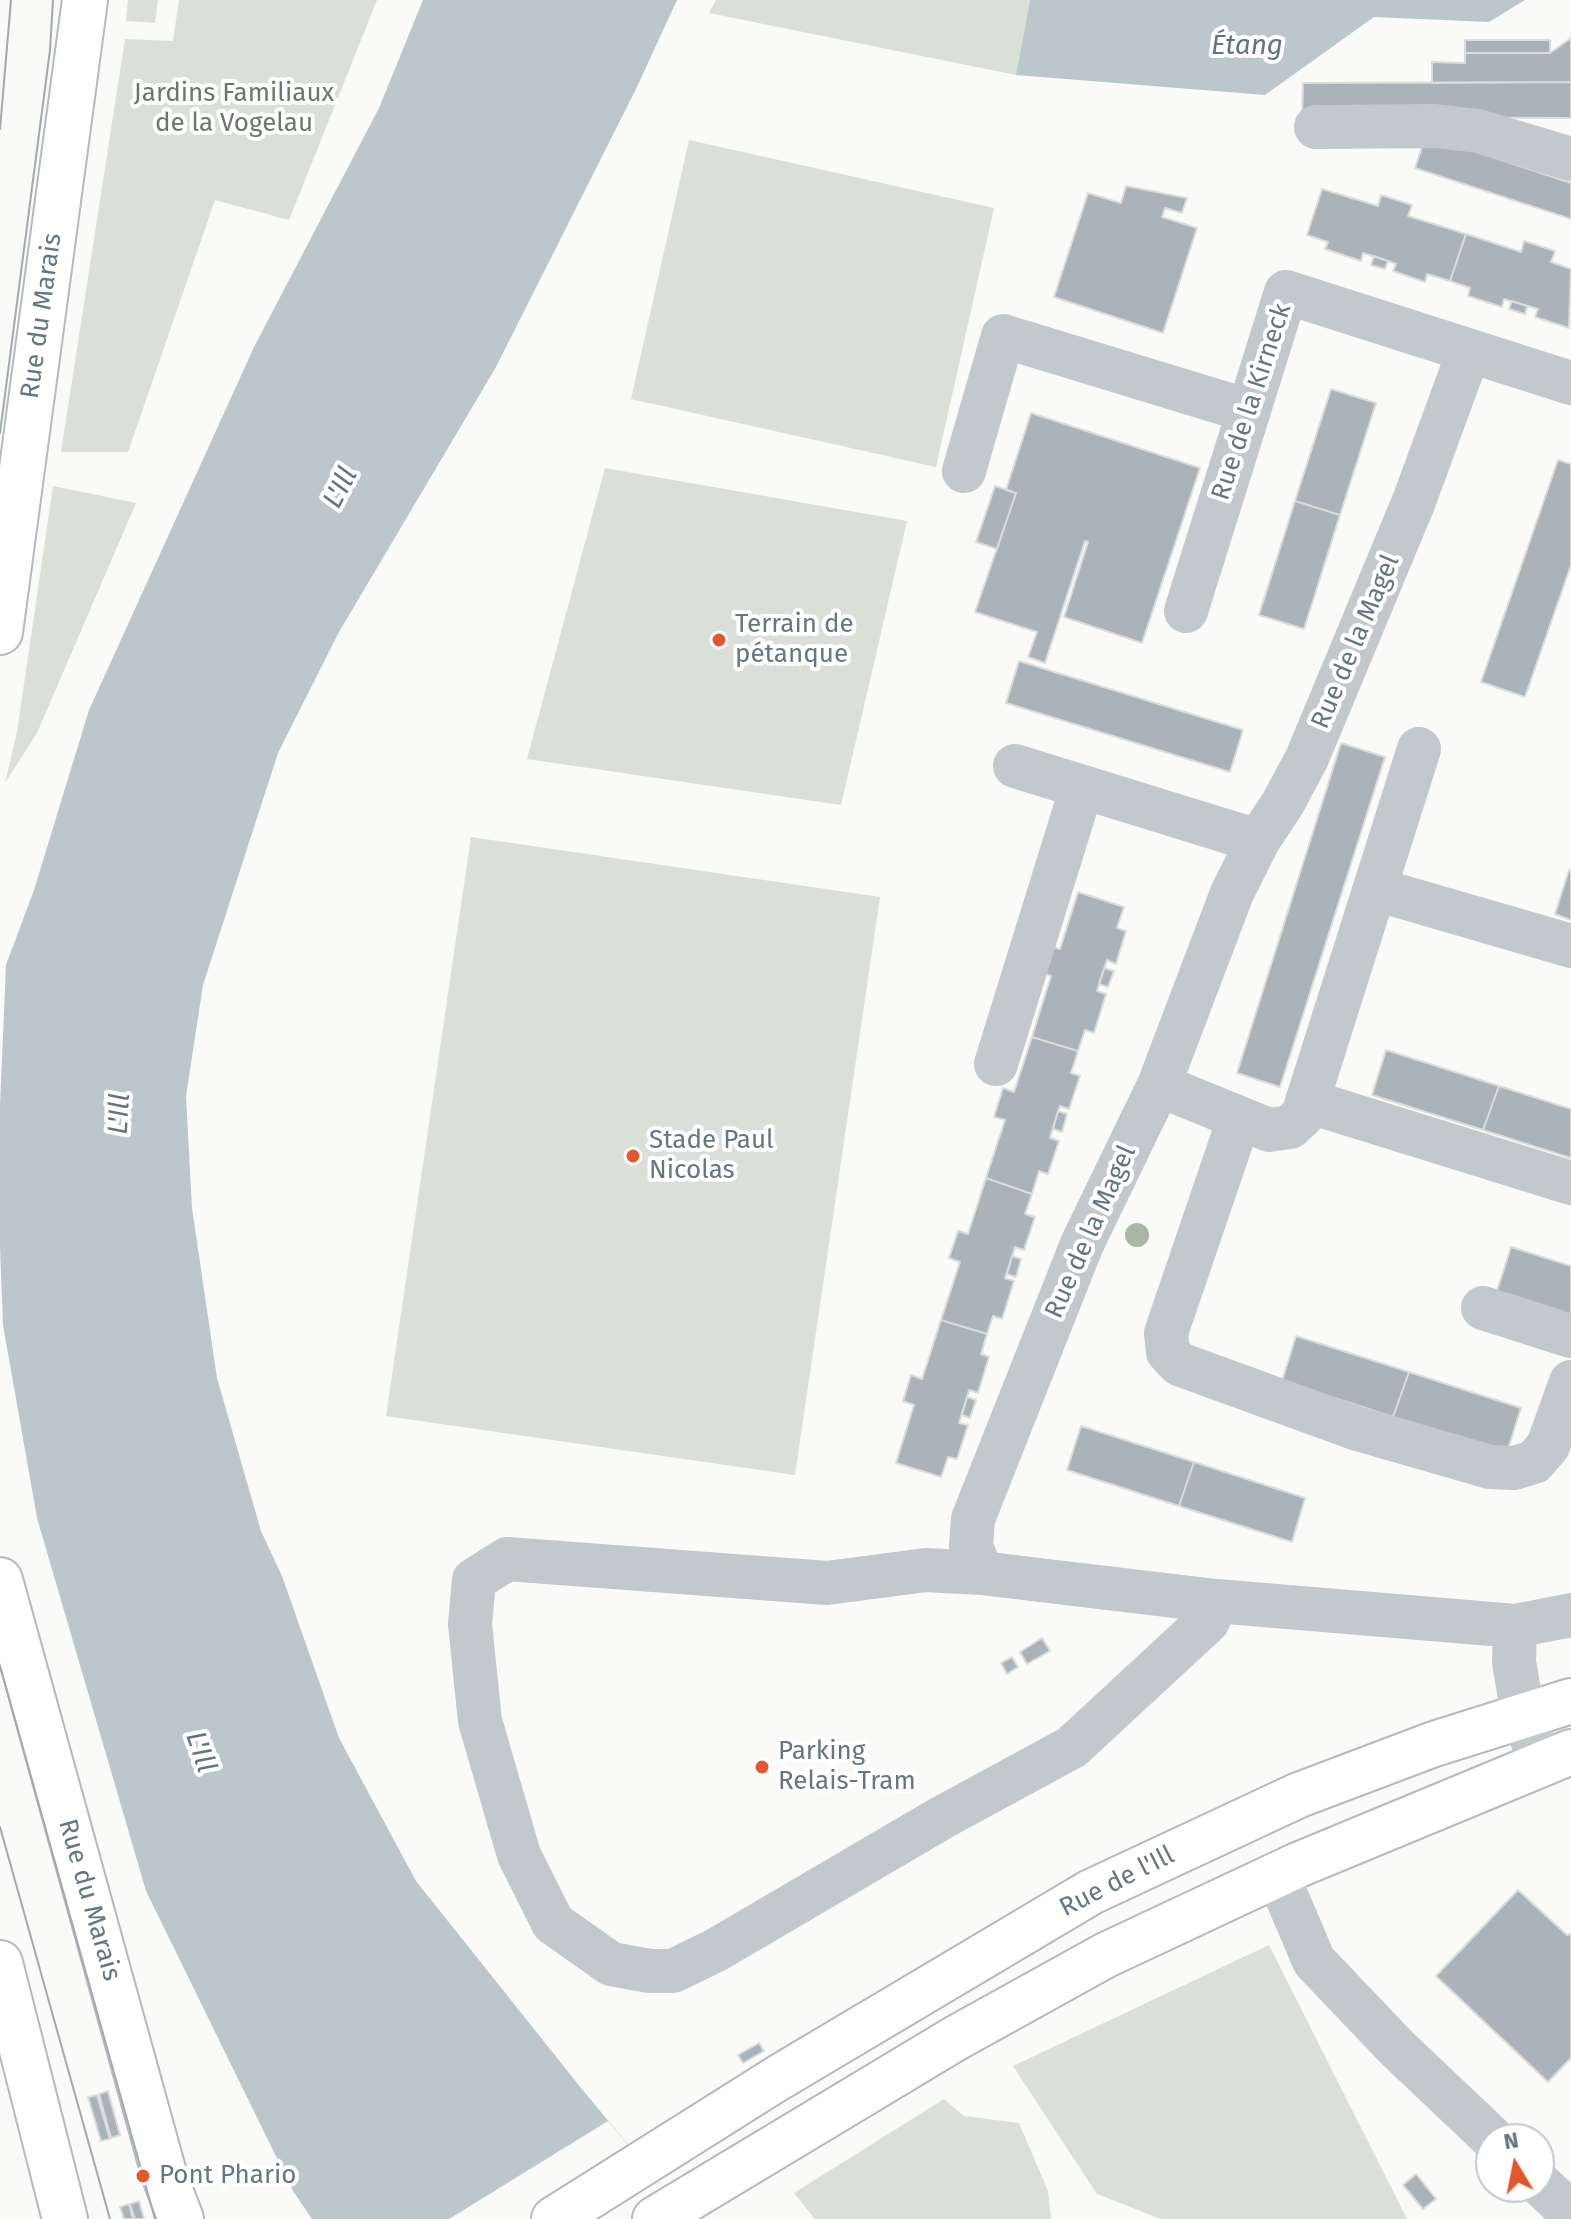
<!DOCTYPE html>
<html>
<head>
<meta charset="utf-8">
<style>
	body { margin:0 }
	#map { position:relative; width:1571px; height:2219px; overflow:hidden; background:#fafaf8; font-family:"Fira Sans",sans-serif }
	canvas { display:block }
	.north { position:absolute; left:1475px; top:2123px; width:80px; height:80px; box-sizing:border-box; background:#fff; border:2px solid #c1c8cd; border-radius:50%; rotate:350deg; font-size:22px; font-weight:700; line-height:32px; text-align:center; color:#657683 }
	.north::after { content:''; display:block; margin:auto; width:28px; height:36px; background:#e4572e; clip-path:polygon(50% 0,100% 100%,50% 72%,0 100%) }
</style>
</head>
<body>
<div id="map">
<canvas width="1571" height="2219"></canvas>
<div class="north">N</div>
</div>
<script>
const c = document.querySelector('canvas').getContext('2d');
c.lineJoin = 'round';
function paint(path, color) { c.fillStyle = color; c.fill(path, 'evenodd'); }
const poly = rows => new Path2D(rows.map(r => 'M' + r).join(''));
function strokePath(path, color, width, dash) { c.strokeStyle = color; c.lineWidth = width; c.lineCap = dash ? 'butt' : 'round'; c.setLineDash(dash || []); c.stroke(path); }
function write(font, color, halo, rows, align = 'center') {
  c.font = font + ' "Fira Sans",sans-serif'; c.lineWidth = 8; c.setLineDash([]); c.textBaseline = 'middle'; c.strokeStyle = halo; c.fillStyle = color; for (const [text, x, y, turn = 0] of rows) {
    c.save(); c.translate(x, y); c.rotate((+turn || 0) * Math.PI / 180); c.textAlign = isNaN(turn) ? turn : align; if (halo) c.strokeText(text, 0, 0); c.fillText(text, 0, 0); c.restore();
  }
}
const green = poly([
	[128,0,158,0,155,23,126,21],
	[179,0,377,0,289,220,215,200,128,452,61,452,125,39,173,41],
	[716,0,1030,0,1016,75,709,13],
	[689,140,994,208,936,467,631,399],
	[605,468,907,521,841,805,527,759],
	[53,486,136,503,37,733,5,783,17,732],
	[471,837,880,897,795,1475,386,1416],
	[1269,1945,1407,2219,1161,2219,1097,2194,1013,2066],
	[944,2099,964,2116,1019,2123,1048,2191,1051,2219,815,2219,794,2193]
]);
const water = poly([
	[423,0,677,0,636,89,496,367,339,632,278,753,203,985,186,1096,192,1208,217,1378,261,1531,282,1576,339,1738,416,1881,581,2088,690,2219,312,2219,293,2191,146,1891,37,1518,3,1325,0,1247,0,1105,6,965,34,890,89,710,254,347,379,108],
	[1030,0,1525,0,1489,22,1374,17,1265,95,1016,75]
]);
const pier = poly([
	[608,2121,690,2219,449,2219]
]);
const building = poly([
	[1571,38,1571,82,1432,83,1432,62,1465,63,1465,53,1550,53,1571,38],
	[1465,40,1550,40,1550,53,1465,53,1465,40],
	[1571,82,1571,118,1302,117,1303,83,1571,82],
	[1426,135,1571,183,1571,219,1415,168,1426,135],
	[1126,186,1187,198,1182,213,1165,208,1162,217,1197,228,1163,333,1054,297,1088,193,1121,203,1126,186],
	[1322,189,1378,206,1381,195,1412,205,1408,216,1466,234,1450,281,1427,274,1425,282,1393,271,1396,264,1388,261,1363,253,1361,261,1325,249,1328,242,1307,235,1322,189],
	[1466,234,1521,252,1524,241,1555,251,1551,262,1571,269,1569,328,1535,317,1538,309,1504,299,1502,307,1468,296,1470,288,1450,281,1466,234],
	[1374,256,1388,261,1385,269,1371,265,1374,256],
	[1512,301,1527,306,1525,314,1509,309,1512,301],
	[1331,389,1376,403,1340,515,1295,501,1331,389],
	[1031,413,1200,468,1142,643,1064,617,1088,542,1085,541,1045,663,1028,657,1037,632,975,612,1016,493,1006,490,1031,413],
	[1558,460,1571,464,1571,565,1525,697,1481,682,1558,460],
	[995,486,1016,493,997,549,976,542,995,486],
	[1295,501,1340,515,1304,629,1259,615,1295,501],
	[1019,661,1243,730,1230,772,1006,703,1019,661],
	[1341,743,1385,757,1280,1087,1237,1073,1341,743],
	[1569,870,1571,871,1571,920,1555,914,1569,870],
	[1078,892,1124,907,1117,928,1126,931,1116,964,1107,960,1097,991,1106,994,1094,1033,1085,1030,1078,1051,1032,1037,1051,976,1041,972,1050,946,1060,949,1078,892],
	[1104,968,1114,971,1108,987,1099,984,1104,968],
	[1032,1037,1078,1051,1071,1073,1080,1076,1069,1109,1060,1106,1058,1111,1050,1138,1059,1141,1048,1174,1039,1171,1032,1194,986,1178,1005,1120,994,1117,1003,1088,1014,1092,1032,1037],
	[1386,1050,1499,1086,1483,1130,1372,1095,1386,1050],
	[1499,1086,1571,1109,1571,1158,1483,1130,1499,1086],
	[1058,1111,1067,1114,1062,1132,1053,1129,1058,1111],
	[986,1178,1032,1194,1025,1214,1035,1217,1024,1250,1015,1247,1005,1278,1014,1281,1002,1319,993,1316,987,1334,941,1320,960,1262,949,1258,958,1231,968,1234,986,1178],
	[1511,1247,1571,1266,1571,1315,1497,1291,1511,1247],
	[1012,1256,1021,1259,1016,1277,1007,1274,1012,1256],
	[941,1320,987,1334,981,1354,989,1357,978,1393,969,1390,967,1397,959,1423,968,1425,957,1459,948,1457,941,1477,896,1463,914,1405,903,1401,911,1375,922,1379,941,1320],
	[1296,1336,1409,1372,1393,1417,1282,1381,1296,1336],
	[1409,1372,1521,1408,1507,1452,1393,1417,1409,1372],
	[967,1397,976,1400,970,1418,962,1415,967,1397],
	[1081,1426,1194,1462,1179,1506,1067,1470,1081,1426],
	[1194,1462,1305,1498,1292,1542,1179,1506,1194,1462],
	[1042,1638,1050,1651,1027,1664,1020,1652,1042,1638],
	[1012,1657,1018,1667,1007,1674,1001,1663,1012,1657],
	[1518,1890,1567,1935,1571,1934,1571,2058,1548,2082,1436,1976,1518,1890],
	[759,2043,764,2051,743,2063,738,2055,759,2043],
	[108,2091,120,2135,111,2138,99,2094,108,2091],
	[97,2095,110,2139,101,2141,88,2097,97,2095],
	[1416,2174,1436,2199,1423,2209,1403,2185,1416,2174],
	[139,2201,144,2219,135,2219,130,2204,139,2201],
	[129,2204,133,2219,124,2219,120,2207,129,2204]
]);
const minor = poly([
	[1316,127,1435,126,1478,131,1571,159],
	[964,471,1003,336,1249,411],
	[1186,611,1286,292,1571,383],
	[1015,766,1258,841],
	[1375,889,1571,946],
	[996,1064,1082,787],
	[1159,1085,1269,1130,1290,1127,1303,1115,1419,749],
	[1307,1101,1571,1183],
	[1239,1119,1166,1333,1168,1352,1179,1364,1355,1428,1490,1467,1514,1468,1534,1462,1548,1446,1571,1382],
	[1483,1308,1571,1336],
	[981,1573,971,1546,973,1519,1082,1244,1159,1085,1232,893,1258,841,1283,803,1307,758,1414,501,1469,351],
	[1216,1601,1208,1621,1072,1747,943,1817,716,1950,673,1971,650,1971,611,1964,553,1923,519,1855,480,1721,470,1624,474,1580,507,1559,827,1583,926,1570,981,1573,1216,1601,1515,1626,1571,1615],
	[1515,1626,1514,1662,1523,1715,1541,1764],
	[1277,1874,1314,1961,1397,2048,1493,2139],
	[1539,2183,1571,2213]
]);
const major = poly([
	[0,632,85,0],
	[0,1580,165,2177,181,2219],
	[0,1963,65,2219],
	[554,2219,778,2078,1091,1892,1299,1795,1434,1744,1571,1701],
	[655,2219,956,2038,1106,1955,1298,1865,1571,1752]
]);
const tram = poly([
	[0,129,11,0],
	[0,433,50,50,53,0],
	[0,1666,155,2219],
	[0,1827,110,2219]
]);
const trees = [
	[1137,1235]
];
const markers = [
	[719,640,8,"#e4572e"],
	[633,1156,8,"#e4572e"],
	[762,1767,8,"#e4572e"],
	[143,2176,8,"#e4572e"]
];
const parkNames = [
	["Jardins Familiaux",234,94],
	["de la Vogelau",234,124]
];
const streetNames = [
	["Rue du Marais",42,316,-82],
	["Rue de la Kirneck",1252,402,-72],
	["Rue de la Magel",1356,642,-67],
	["Rue de la Magel",1091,1232,-66],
	["Rue de l'Ill",1117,1882,-27],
	["Rue du Marais",89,1900,74]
];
const poiNames = [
	["Terrain de",735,625],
	["pétanque",735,655],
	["Stade Paul",649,1141],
	["Nicolas",649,1171],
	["Parking",778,1752],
	["Relais-Tram",778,1782],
	["Pont Phario",159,2176]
];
const waterNames = [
	["Étang",1247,46],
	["L'Ill",341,488,-62],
	["L'Ill",120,1114,-87],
	["L'Ill",200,1752,71]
];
paint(green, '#dadfd7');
paint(water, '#bbc7cb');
paint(pier, '#fafaf8');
paint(building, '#aab3b9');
strokePath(building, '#dcdcda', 2);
strokePath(major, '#b5babe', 48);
strokePath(minor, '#c3c8cc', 44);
strokePath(major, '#fff', 44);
strokePath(tram, '#a2aab0', 2);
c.fillStyle = '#aab4a7';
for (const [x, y] of trees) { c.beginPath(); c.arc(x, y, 12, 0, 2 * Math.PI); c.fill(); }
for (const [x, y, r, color] of markers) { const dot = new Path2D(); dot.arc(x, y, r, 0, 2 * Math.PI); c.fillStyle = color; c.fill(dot); strokePath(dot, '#fff', 3); }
write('26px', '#687a64', '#fff', parkNames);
write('26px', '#657683', '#fff', streetNames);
write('26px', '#657683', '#fff', poiNames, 'left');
write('italic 28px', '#60757c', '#fff', waterNames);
</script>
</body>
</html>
